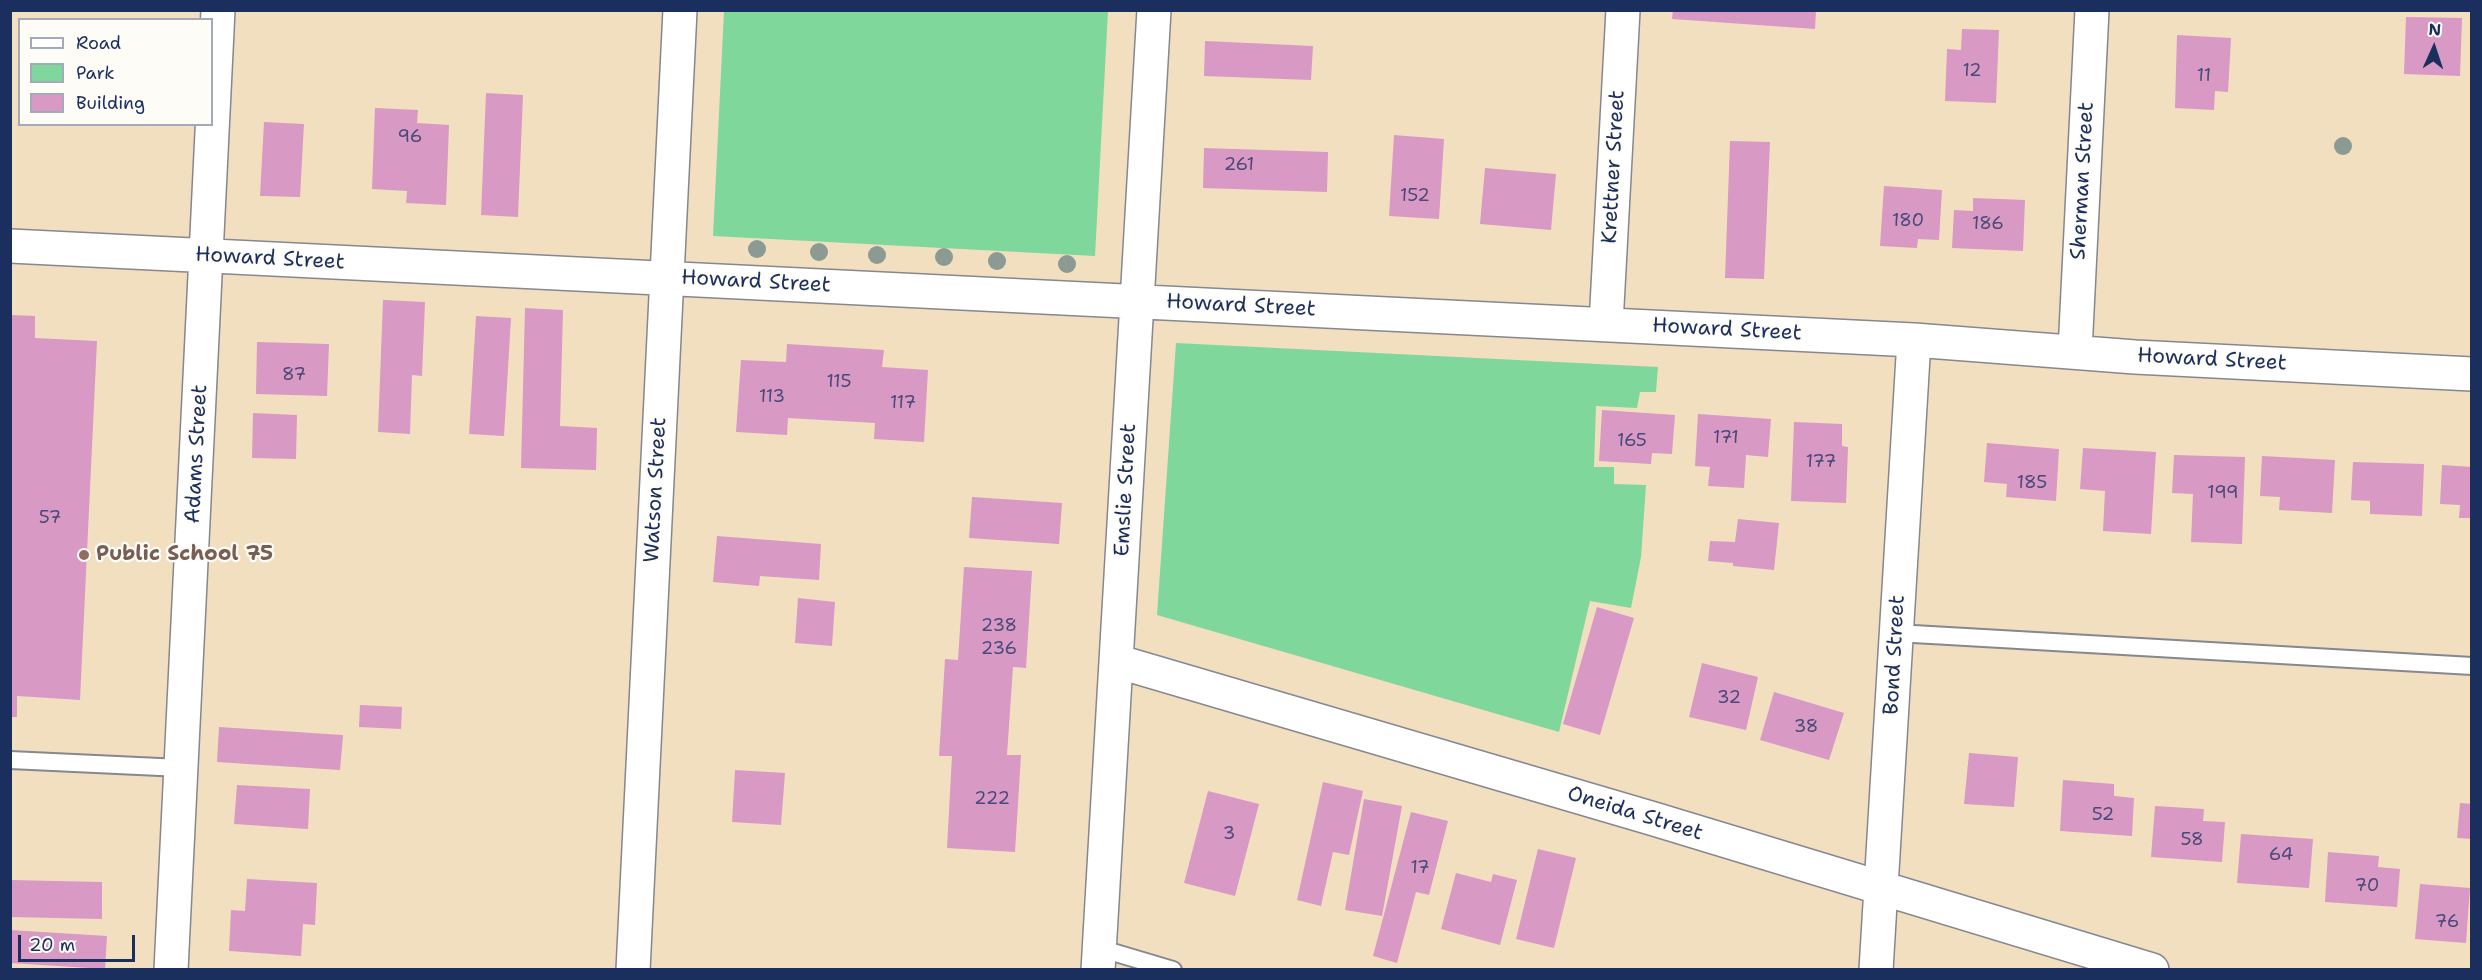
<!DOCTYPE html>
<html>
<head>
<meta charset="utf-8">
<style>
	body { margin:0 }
	#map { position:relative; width:2482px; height:980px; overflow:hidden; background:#f2dfc0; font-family:"Shantell Sans",sans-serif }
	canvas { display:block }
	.frame { position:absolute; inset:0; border:12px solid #1b2f5e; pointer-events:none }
	.legend { position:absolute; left:18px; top:18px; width:195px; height:108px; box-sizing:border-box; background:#fdfcf7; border:2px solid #a3aaba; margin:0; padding:8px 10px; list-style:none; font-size:18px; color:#1b2f5e }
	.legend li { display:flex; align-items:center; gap:12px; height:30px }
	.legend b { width:30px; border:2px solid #a3aaba }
	.north { position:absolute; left:2404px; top:18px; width:60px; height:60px; -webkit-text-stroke:4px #fdfcf7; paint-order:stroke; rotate:3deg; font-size:16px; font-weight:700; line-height:24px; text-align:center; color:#1b2f5e }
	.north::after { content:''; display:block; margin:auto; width:21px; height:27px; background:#1b2f5e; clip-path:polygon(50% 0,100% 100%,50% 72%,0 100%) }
	.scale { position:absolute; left:18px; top:935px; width:117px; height:27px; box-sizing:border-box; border:3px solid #1b2f5e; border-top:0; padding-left:8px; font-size:18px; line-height:21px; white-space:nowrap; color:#1b2f5e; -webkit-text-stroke:4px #fdfcf7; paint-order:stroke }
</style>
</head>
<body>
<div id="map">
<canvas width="2482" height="980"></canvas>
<div class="frame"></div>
<ul class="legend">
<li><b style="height:8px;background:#fff"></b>Road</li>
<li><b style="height:16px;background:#80d79b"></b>Park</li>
<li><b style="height:16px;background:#d899c5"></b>Building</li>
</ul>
<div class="north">N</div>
<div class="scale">20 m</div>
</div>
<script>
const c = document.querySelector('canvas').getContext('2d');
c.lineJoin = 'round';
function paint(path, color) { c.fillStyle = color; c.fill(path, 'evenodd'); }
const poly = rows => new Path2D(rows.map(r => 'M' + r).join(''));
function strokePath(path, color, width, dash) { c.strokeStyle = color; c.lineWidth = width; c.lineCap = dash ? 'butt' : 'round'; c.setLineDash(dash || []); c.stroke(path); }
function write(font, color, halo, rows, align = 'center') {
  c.font = font + ' "Shantell Sans",sans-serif'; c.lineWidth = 4.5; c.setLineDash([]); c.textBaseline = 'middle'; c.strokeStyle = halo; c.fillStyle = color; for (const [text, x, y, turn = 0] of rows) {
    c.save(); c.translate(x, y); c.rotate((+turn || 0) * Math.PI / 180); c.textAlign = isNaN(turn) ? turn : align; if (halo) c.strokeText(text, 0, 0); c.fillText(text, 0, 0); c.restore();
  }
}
const green = poly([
	[724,11,1108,11,1095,256,713,236],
	[1176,343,1658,367,1656,392,1640,392,1637,408,1596,406,1594,467,1614,467,1614,484,1646,485,1641,557,1631,608,1590,601,1559,732,1157,615]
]);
const building = poly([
	[1673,10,1816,10,1815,29,1672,19],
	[2406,17,2462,18,2460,76,2404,74],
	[1962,29,1999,30,1996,103,1945,101,1947,49,1961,50],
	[2177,35,2231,38,2228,92,2215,91,2214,110,2175,108],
	[1205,41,1313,46,1311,80,1204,76],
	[486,93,523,95,518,217,481,215],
	[375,108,418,110,417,123,449,125,446,205,406,203,407,191,372,189],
	[264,122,304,124,300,197,260,196],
	[1394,135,1444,139,1439,219,1389,216],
	[1730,141,1770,142,1764,279,1725,278],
	[1204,148,1328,152,1327,192,1203,188],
	[1485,168,1556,174,1551,230,1480,224],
	[1884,186,1942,190,1939,240,1918,239,1917,248,1880,246],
	[1973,198,2025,200,2023,251,1952,248,1954,210,1973,211],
	[383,300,425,302,422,376,412,375,410,434,378,432],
	[525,308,563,310,560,426,597,428,596,470,521,468],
	[10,315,35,316,35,338,97,341,80,700,17,696,17,717,10,717],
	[476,316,511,318,504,436,469,434],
	[257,342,329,344,327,396,256,394],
	[787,344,884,350,882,367,928,370,924,442,874,439,875,423,788,418,787,435,736,432,741,360,786,362],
	[1602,410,1675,415,1672,454,1652,453,1651,464,1599,461],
	[253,413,297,415,296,459,252,458],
	[1698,414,1771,419,1768,457,1746,455,1744,488,1708,486,1710,467,1695,466],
	[1794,422,1842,424,1842,446,1848,447,1846,503,1791,501],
	[1987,443,2059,449,2056,501,2006,497,2007,484,1984,482],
	[2083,448,2156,452,2151,534,2103,531,2105,491,2080,489],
	[2174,455,2245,457,2242,544,2191,542,2193,494,2172,493],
	[2262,456,2335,460,2332,513,2279,510,2280,497,2260,496],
	[2353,462,2424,464,2422,516,2370,514,2370,501,2351,500],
	[2442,465,2472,467,2472,518,2459,518,2460,505,2440,504],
	[972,497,1062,503,1059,544,969,538],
	[1738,519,1779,523,1774,570,1733,566,1733,563,1708,561,1710,541,1735,542],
	[717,536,821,544,819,580,760,576,759,586,713,582],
	[964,567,1032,571,1026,668,1013,667,1007,755,1021,755,1015,852,947,848,952,756,939,756,945,659,958,660],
	[798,598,835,602,832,646,795,643],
	[1597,607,1634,618,1600,735,1563,724],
	[1702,663,1758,677,1746,730,1689,717],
	[1774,692,1844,713,1829,760,1760,740],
	[360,705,402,707,401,729,359,727],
	[219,727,343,735,340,770,217,762],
	[1969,753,2018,757,2014,807,1964,804],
	[735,770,785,773,781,825,732,822],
	[2063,780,2114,784,2114,796,2134,798,2132,836,2060,831],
	[1323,782,1363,791,1349,855,1333,852,1321,906,1297,900],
	[237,785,310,789,308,829,234,824],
	[1208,791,1259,804,1235,896,1184,883],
	[1364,799,1402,806,1382,916,1345,910],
	[2460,803,2472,804,2472,839,2457,838],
	[2155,806,2204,809,2203,821,2225,822,2222,862,2151,857],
	[1411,812,1448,821,1429,895,1416,892,1397,963,1373,956],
	[2241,834,2313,839,2309,888,2237,883],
	[1538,849,1576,858,1554,948,1516,939],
	[2328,852,2379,856,2378,867,2400,869,2397,907,2325,902],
	[1456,873,1491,882,1493,874,1517,880,1500,945,1441,929],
	[247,879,317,883,315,925,303,924,301,956,229,951,231,910,245,911],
	[10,880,102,882,102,919,10,917],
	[2420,884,2470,888,2466,943,2415,939],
	[10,930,107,936,105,969,10,963]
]);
const service = poly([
	[1896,633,2472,666],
	[10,760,181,768],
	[1099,948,1173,970]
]);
const minor = poly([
	[10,246,1914,340,2135,357,2472,374],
	[1606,324,1623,10],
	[2075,351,2092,10],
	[1116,661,1654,819,2152,970],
	[171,970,218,10],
	[633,970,680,10],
	[1098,970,1154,10],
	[1876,970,1914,340]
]);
const trees = [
	[2343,146],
	[757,249],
	[819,252],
	[877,255],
	[944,257],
	[997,261],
	[1067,264]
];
const markers = [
	[84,555,6,"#8d6e63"]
];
const numberNames = [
	["12",1972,71],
	["11",2204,76],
	["96",410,137],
	["261",1239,165],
	["152",1415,196],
	["180",1908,221],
	["186",1988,224],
	["87",294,375],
	["115",839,382],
	["113",772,397],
	["117",903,403],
	["171",1726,438],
	["165",1632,441],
	["177",1821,462],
	["185",2032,483],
	["199",2223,493],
	["57",50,518],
	["238",999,626],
	["236",999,649],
	["32",1729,698],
	["38",1806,727],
	["222",992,799],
	["52",2103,815],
	["3",1229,834],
	["58",2192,840],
	["64",2281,855],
	["17",1420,868],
	["70",2367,886],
	["76",2447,922]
];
const streetNames = [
	["Krettner Street",1614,167,-87],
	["Sherman Street",2083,181,-87],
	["Howard Street",270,259,3],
	["Howard Street",756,282,3],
	["Howard Street",1241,306,3],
	["Howard Street",1727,330,3],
	["Howard Street",2212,360,3],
	["Adams Street",197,454,-87],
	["Watson Street",656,490,-87],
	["Emslie Street",1126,490,-87],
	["Bond Street",1895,655,-87],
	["Oneida Street",1635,814,17]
];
const educationNames = [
	["Public School 75",96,555]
];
paint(green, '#80d79b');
paint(building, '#d899c5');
strokePath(service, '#86878f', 20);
strokePath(minor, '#86878f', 36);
strokePath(service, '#fff', 16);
strokePath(minor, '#fff', 33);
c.fillStyle = '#8c9a94';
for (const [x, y] of trees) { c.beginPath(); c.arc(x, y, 9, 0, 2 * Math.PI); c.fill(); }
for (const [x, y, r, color] of markers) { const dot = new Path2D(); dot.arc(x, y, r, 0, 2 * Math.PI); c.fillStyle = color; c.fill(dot); strokePath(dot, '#fdfcf7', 2); }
write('18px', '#4a4a78', null, numberNames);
write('21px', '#1b2f5e', '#fdfcf7', streetNames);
write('bold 21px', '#785e54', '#fdfcf7', educationNames, 'left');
</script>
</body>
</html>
